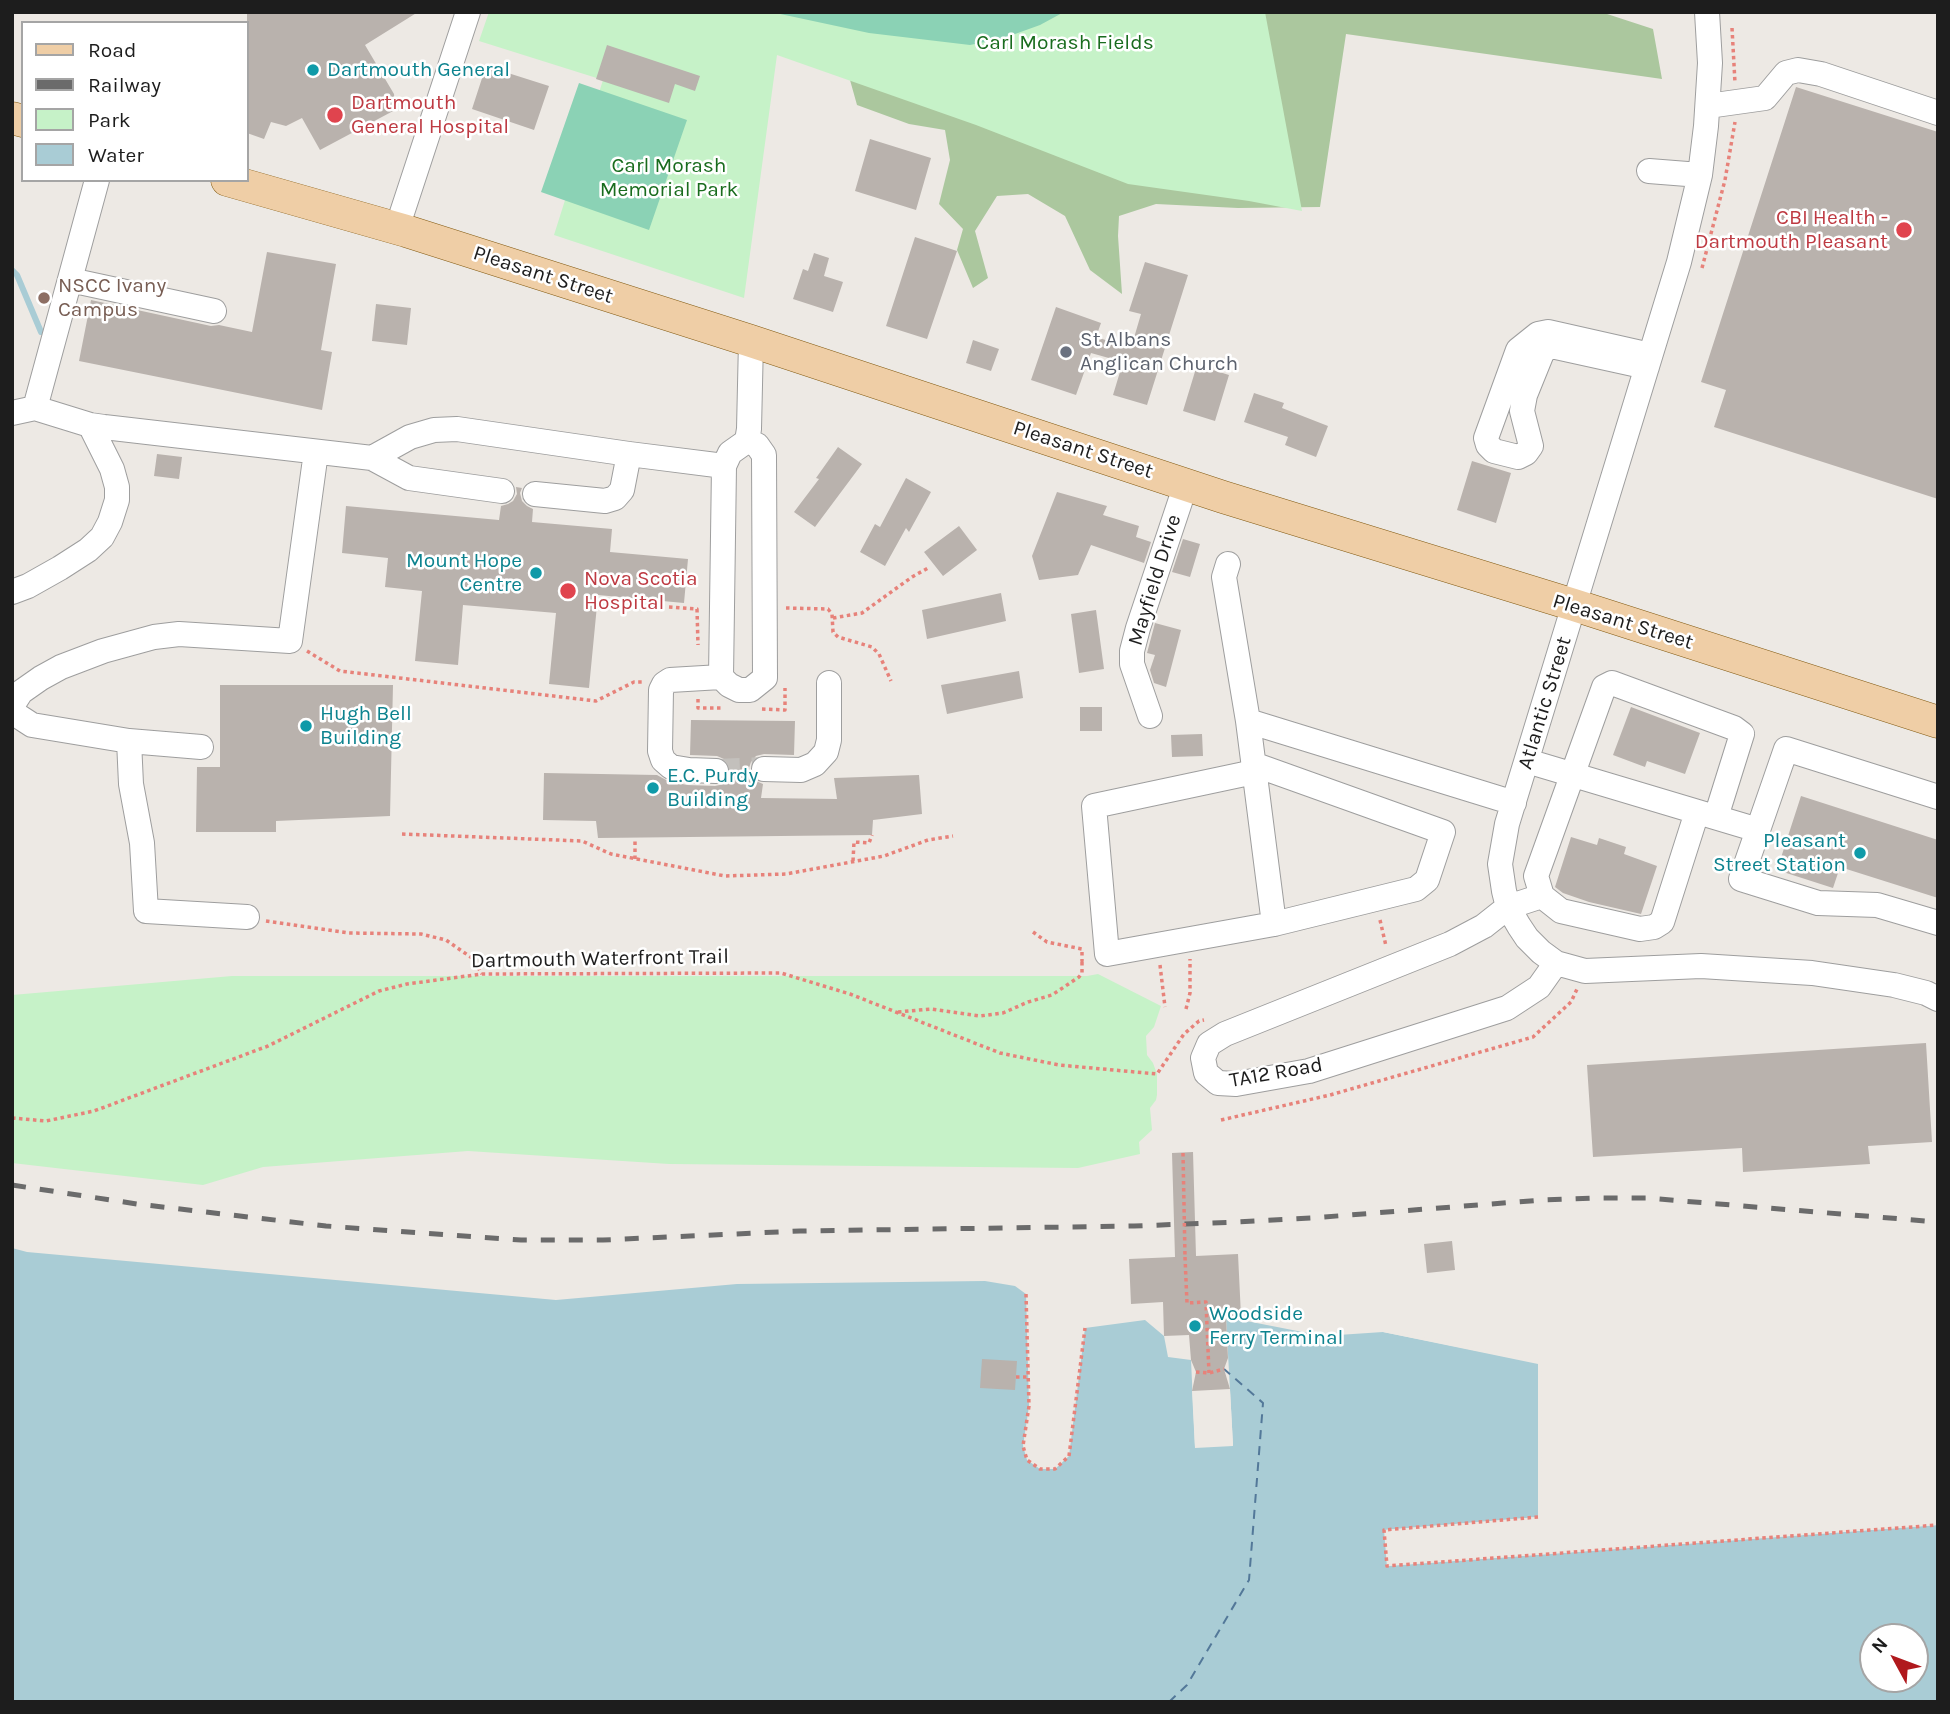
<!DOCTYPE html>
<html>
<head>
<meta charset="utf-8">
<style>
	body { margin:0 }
	#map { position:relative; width:1950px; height:1714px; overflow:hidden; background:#ede9e4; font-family:Karla,sans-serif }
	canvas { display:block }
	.frame { position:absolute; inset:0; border:14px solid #1d1d1d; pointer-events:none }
	.legend { position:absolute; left:21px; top:21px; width:228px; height:161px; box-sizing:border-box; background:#fff; border:2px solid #a5a5a5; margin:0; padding:9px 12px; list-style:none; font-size:21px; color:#1d1d1d }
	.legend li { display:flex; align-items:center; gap:14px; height:35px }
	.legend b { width:35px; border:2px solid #a5a5a5 }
	.north { position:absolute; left:1859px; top:1623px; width:70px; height:70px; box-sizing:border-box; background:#fff; border:2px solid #a5a5a5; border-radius:50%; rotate:311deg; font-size:19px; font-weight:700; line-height:28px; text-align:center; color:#1d1d1d }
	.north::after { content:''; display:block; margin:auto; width:24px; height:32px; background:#b0191d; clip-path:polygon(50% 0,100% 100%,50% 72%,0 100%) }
</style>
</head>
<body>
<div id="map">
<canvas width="1950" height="1714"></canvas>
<div class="frame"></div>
<ul class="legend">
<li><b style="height:9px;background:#efcea6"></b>Road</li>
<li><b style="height:9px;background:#6b6b6b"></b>Railway</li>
<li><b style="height:19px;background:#c6f2c8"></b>Park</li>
<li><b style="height:19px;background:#a9ccd5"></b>Water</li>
</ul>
<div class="north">N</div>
</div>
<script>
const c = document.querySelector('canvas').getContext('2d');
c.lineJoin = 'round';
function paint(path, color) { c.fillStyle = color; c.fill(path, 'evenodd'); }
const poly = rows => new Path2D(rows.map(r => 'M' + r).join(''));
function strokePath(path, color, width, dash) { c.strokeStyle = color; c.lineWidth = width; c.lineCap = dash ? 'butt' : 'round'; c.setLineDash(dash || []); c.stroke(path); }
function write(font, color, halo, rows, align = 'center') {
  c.font = font + ' Karla,sans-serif'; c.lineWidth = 5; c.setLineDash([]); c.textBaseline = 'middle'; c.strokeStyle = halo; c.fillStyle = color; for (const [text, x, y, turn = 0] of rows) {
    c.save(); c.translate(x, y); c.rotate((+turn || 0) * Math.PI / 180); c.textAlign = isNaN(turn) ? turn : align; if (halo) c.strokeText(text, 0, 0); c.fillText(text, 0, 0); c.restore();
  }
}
const forest = poly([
	[1189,12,1601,12,1653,29,1662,79,1346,34,1320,207,1238,208,1156,204,1119,216,1118,236,1122,294,1090,270,1065,216,1028,194,997,196,975,231,988,278,973,288,957,250,963,229,939,204,950,160,945,130,909,124,857,105,850,80]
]);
const park = poly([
	[489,12,1265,12,1302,211,1249,201,1128,184,976,125,777,55,744,298,554,235,603,80,479,41],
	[1098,974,1161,1006,1154,1027,1146,1036,1147,1055,1153,1063,1157,1074,1157,1095,1156,1100,1150,1108,1152,1130,1139,1142,1140,1154,1078,1168,669,1164,468,1151,263,1167,203,1185,12,1163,12,995,232,976,1087,976]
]);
const pitch = poly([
	[771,12,1064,12,1040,25,1004,38,970,45,869,33],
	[579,83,687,120,649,230,541,192]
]);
const water = poly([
	[12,1248,27,1252,556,1300,737,1284,985,1281,1015,1286,1026,1294,1029,1406,1023,1446,1027,1460,1040,1469,1055,1469,1069,1456,1085,1328,1145,1320,1164,1336,1168,1357,1191,1360,1195,1447,1233,1445,1226,1317,1323,1336,1383,1332,1538,1363,1538,1517,1385,1530,1387,1566,1938,1525,1938,1702,12,1702],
	[1873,1637,1915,1637,1915,1679,1873,1679]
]);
const pier = poly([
	[1382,1329,1539,1360,1542,1363,1541,1519,1388,1533,1390,1563,1937,1521,1938,1525,1387,1566,1384,1530,1538,1517,1538,1364,1383,1332],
	[1226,1375,1230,1389,1233,1446,1195,1448,1192,1391,1195,1376,1199,1444,1229,1442]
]);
const stream = poly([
	[12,270,17,275,41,332]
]);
const ferry = poly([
	[1169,1702,1187,1685,1249,1580,1263,1403,1224,1369]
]);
const building = poly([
	[247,12,418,12,365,45,394,94,395,110,320,150,302,118,286,126,271,122,264,139,247,133],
	[607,45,700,76,695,91,675,84,669,103,596,79],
	[486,66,549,86,534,130,472,109],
	[1796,87,1938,132,1938,499,1714,427,1726,390,1701,382],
	[870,139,931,158,916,210,855,191],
	[915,237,957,251,927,339,886,326],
	[267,252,336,264,321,350,332,352,322,410,79,361,91,300,211,326,219,325,252,332],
	[814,253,829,258,824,276,843,282,833,312,793,299,803,269,808,271],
	[1145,262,1188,275,1147,405,1113,395,1123,362,1091,353,1076,395,1031,380,1056,307,1101,323,1096,337,1131,348,1141,314,1129,311],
	[376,304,411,308,407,345,372,341],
	[973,340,999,349,991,371,966,363],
	[1197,365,1229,375,1215,421,1183,411],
	[1254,393,1284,403,1282,408,1328,426,1316,457,1285,445,1288,437,1244,422],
	[838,447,862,464,815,527,794,512,819,479,816,478],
	[157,454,182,457,179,479,154,476],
	[1472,461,1511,473,1496,523,1457,510],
	[906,478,931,492,909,532,906,528,885,566,860,552,875,524,880,527],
	[516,487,522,488,520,493,522,501,527,506,533,509,532,522,612,529,610,552,688,559,684,603,598,595,589,688,549,684,556,613,463,605,458,665,415,661,422,591,385,587,388,558,342,553,346,506,499,520,501,506,508,504,513,501,517,494],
	[1057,492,1107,506,1103,515,1139,526,1136,537,1151,542,1144,563,1091,545,1078,575,1039,580,1032,556],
	[959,526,977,550,943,576,924,552],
	[1183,539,1200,544,1190,577,1172,572],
	[1001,593,1006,621,927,639,922,610],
	[1096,610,1104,669,1079,673,1071,614],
	[1155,623,1181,630,1166,687,1154,683,1150,670,1155,655,1147,653],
	[1019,671,1023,698,947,714,941,685],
	[220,685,393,685,390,816,276,821,276,832,196,832,197,767,220,767],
	[1080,707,1102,707,1102,731,1080,731],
	[1631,707,1700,733,1685,774,1647,761,1645,767,1613,755],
	[691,720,795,721,794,755,764,754,756,756,751,762,749,768,751,775,756,781,763,784,761,798,837,799,834,778,919,775,922,814,873,820,872,835,598,838,596,821,543,820,544,773,657,775,668,781,687,785,715,786,724,784,729,778,731,771,729,765,724,759,717,756,690,755],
	[1202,734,1203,756,1172,757,1171,735],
	[1801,796,1938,840,1938,898,1840,867,1833,888,1777,870],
	[1571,837,1597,845,1599,838,1626,847,1624,854,1657,866,1641,914,1589,902,1563,893,1555,887],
	[1926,1043,1932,1142,1868,1146,1870,1164,1743,1172,1742,1148,1593,1157,1587,1065],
	[1193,1152,1196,1256,1238,1254,1241,1316,1226,1317,1228,1358,1224,1369,1230,1389,1192,1391,1196,1372,1191,1360,1189,1335,1164,1336,1163,1302,1131,1304,1129,1259,1175,1257,1172,1153],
	[1452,1241,1455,1270,1427,1273,1424,1244],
	[982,1359,1017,1361,1015,1390,980,1388]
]);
const minorTunnel = poly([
	[716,771,764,769]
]);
const path = poly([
	[1732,28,1735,83],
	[1702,268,1725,180,1735,122],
	[669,607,697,609,698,645],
	[786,608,828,609,832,614,833,632,838,637,872,647,879,654,891,681],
	[833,618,862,613,912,577,928,568],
	[307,651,340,671,596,701,634,682,642,682],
	[698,699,698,708,723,708],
	[762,709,785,710,785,688],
	[402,834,582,841,611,854,725,876,786,874,884,856,928,840,953,836],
	[635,859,635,838],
	[853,861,854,842,869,843,872,835],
	[1380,920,1386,946],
	[266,921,349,933,421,934,446,940,472,958,482,974],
	[1033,932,1047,942,1082,949,1082,961,1084,961],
	[1160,965,1165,1007],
	[1186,1009,1190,993,1190,959],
	[898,1012,931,1009,980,1016,1003,1013,1028,1002,1052,995,1079,977,1082,973,1082,961],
	[12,1118,46,1121,94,1111,268,1046,379,991,407,984,482,974,781,973,850,994,1000,1053,1059,1065,1157,1074,1184,1034,1199,1021,1204,1020],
	[1221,1120,1330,1095,1533,1037,1571,1002,1577,989],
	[1185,1257,1187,1303,1206,1302,1209,1373],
	[1026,1294,1029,1406,1023,1446,1027,1460,1040,1469,1055,1469,1069,1456,1085,1328],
	[1196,1372,1209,1373,1224,1369],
	[1016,1377,1029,1377],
	[1538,1517,1384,1530,1387,1566,1938,1525]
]);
const minor = poly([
	[1707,12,1710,63,1706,126,1700,175,1679,262,1507,824,1500,864,1504,891,1508,907,1519,926,1527,938,1541,952,1556,963,1585,971,1701,966,1812,973,1894,985,1926,993,1938,999],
	[1708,106,1765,98,1786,73,1798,70,1821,74,1938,113],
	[1649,171,1700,175],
	[397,228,468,12],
	[70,280,214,311],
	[1647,367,1556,347,1548,347,1542,353,1525,395,1522,411,1531,446,1526,453,1518,457,1494,451,1488,445,1486,438,1518,350,1538,334,1548,332,1650,355],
	[35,408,97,180],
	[12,413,35,408,90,425,104,427,372,458,410,437,434,430,457,429,629,454,724,466],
	[747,441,749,429,751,341],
	[372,458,409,478,502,491],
	[535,494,605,501,615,498,622,490,629,454],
	[1228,564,1224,577,1248,721],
	[12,592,28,586,60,568,88,550,102,537,110,522,117,500,117,487,112,469,90,425],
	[12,706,21,692,41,678,61,667,103,651,154,637,179,634,290,641,316,452],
	[12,712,32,725,129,741,131,784,142,843,146,911,247,917],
	[1150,716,1132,664,1132,651,1138,628,1186,484],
	[129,741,201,747],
	[1527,761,1758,830],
	[1253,764,1443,832,1427,880,1416,889,1274,924,1107,954,1094,806,1254,772],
	[764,769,801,770,815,764,826,752,829,740,829,683],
	[716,771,689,770,671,767,663,760,660,751,661,690,664,684,670,680,721,677,729,685,739,690,750,690,765,678,764,455,757,445,747,441,730,453,724,466,721,677],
	[1938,797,1786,749,1741,879,1818,903,1877,905,1938,923],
	[1542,896,1561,911,1640,929,1654,927,1662,922,1697,812],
	[1274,924,1248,721,1514,803],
	[1556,963,1539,987,1507,1008,1309,1071,1236,1084,1218,1083,1206,1073,1203,1058,1209,1044,1225,1034,1450,944,1484,926,1508,907,1542,896,1536,876,1604,687,1612,683,1734,728,1742,734,1716,817]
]);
const major = poly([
	[12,118,23,121],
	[227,180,406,231,751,341,1223,497,1574,605,1938,722]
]);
const rail = poly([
	[12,1185,137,1204,326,1226,521,1240,603,1240,800,1231,1134,1226,1238,1222,1311,1218,1542,1200,1593,1198,1646,1198,1938,1222]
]);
const pathBridge = poly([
	[1183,1153,1185,1257]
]);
const markers = [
	[313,70,7,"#0f9aa8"],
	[335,115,9,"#e0444e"],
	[1904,230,9,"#e0444e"],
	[44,298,7,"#8d6e63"],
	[1066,352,7,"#6b7280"],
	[536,573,7,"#0f9aa8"],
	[568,591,9,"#e0444e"],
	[306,726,7,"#0f9aa8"],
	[653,788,7,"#0f9aa8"],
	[1860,853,7,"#0f9aa8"],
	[1195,1326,7,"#0f9aa8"]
];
const parkNames = [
	["Carl Morash Fields",1065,43],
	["Carl Morash",669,166],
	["Memorial Park",669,190]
];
const cultureNames = [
	["Dartmouth General",327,70],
	["Mount Hope",522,561,"right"],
	["Centre",522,585,"right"],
	["Hugh Bell",320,714],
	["Building",320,738],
	["E.C. Purdy",667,776],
	["Building",667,800],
	["Pleasant",1846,841,"right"],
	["Street Station",1846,865,"right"],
	["Woodside",1209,1314],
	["Ferry Terminal",1209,1338]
];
const healthNames = [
	["Dartmouth",351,103],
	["General Hospital",351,127],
	["CBI Health -",1888,218,"right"],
	["Dartmouth Pleasant",1888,242,"right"],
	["Nova Scotia",584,579],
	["Hospital",584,603]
];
const streetNames = [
	["Pleasant Street",543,275,18],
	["Pleasant Street",1083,450,18],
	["Mayfield Drive",1155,580,-73],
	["Pleasant Street",1623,622,17],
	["Atlantic Street",1545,703,-73],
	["Dartmouth Waterfront Trail",600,959,-1],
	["TA12 Road",1276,1073,-10]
];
const educationNames = [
	["NSCC Ivany",58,286],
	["Campus",58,310]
];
const worshipNames = [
	["St Albans",1080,340],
	["Anglican Church",1080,364]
];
paint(forest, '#abc79e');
paint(park, '#c6f2c8');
paint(pitch, '#8bd2b5');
paint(water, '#a9ccd5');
paint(pier, '#ede9e4');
strokePath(stream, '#a9ccd5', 6);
strokePath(ferry, '#537899', 2, [9, 7]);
paint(building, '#b9b2ad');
strokePath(minorTunnel, '#c3c0bc', 24, [24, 12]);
strokePath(minor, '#9e9e9e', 26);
strokePath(major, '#835b13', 33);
strokePath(path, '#e7827a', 3.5, [3.5, 3.5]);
strokePath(minor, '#fff', 24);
strokePath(major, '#efcea6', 32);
strokePath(rail, '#6b6b6b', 5, [14, 14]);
strokePath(pathBridge, '#e7827a', 3.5, [3.5, 3.5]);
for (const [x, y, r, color] of markers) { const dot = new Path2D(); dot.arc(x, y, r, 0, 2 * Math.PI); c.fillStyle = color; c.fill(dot); strokePath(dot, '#fff', 2.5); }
write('21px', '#196c1e', '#fff', parkNames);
write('21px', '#0d838f', '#fff', cultureNames, 'left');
write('21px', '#be3a42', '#fff', healthNames, 'left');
write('21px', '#1d1d1d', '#fff', streetNames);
write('21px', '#785e54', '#fff', educationNames, 'left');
write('21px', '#5b616d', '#fff', worshipNames, 'left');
</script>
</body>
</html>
